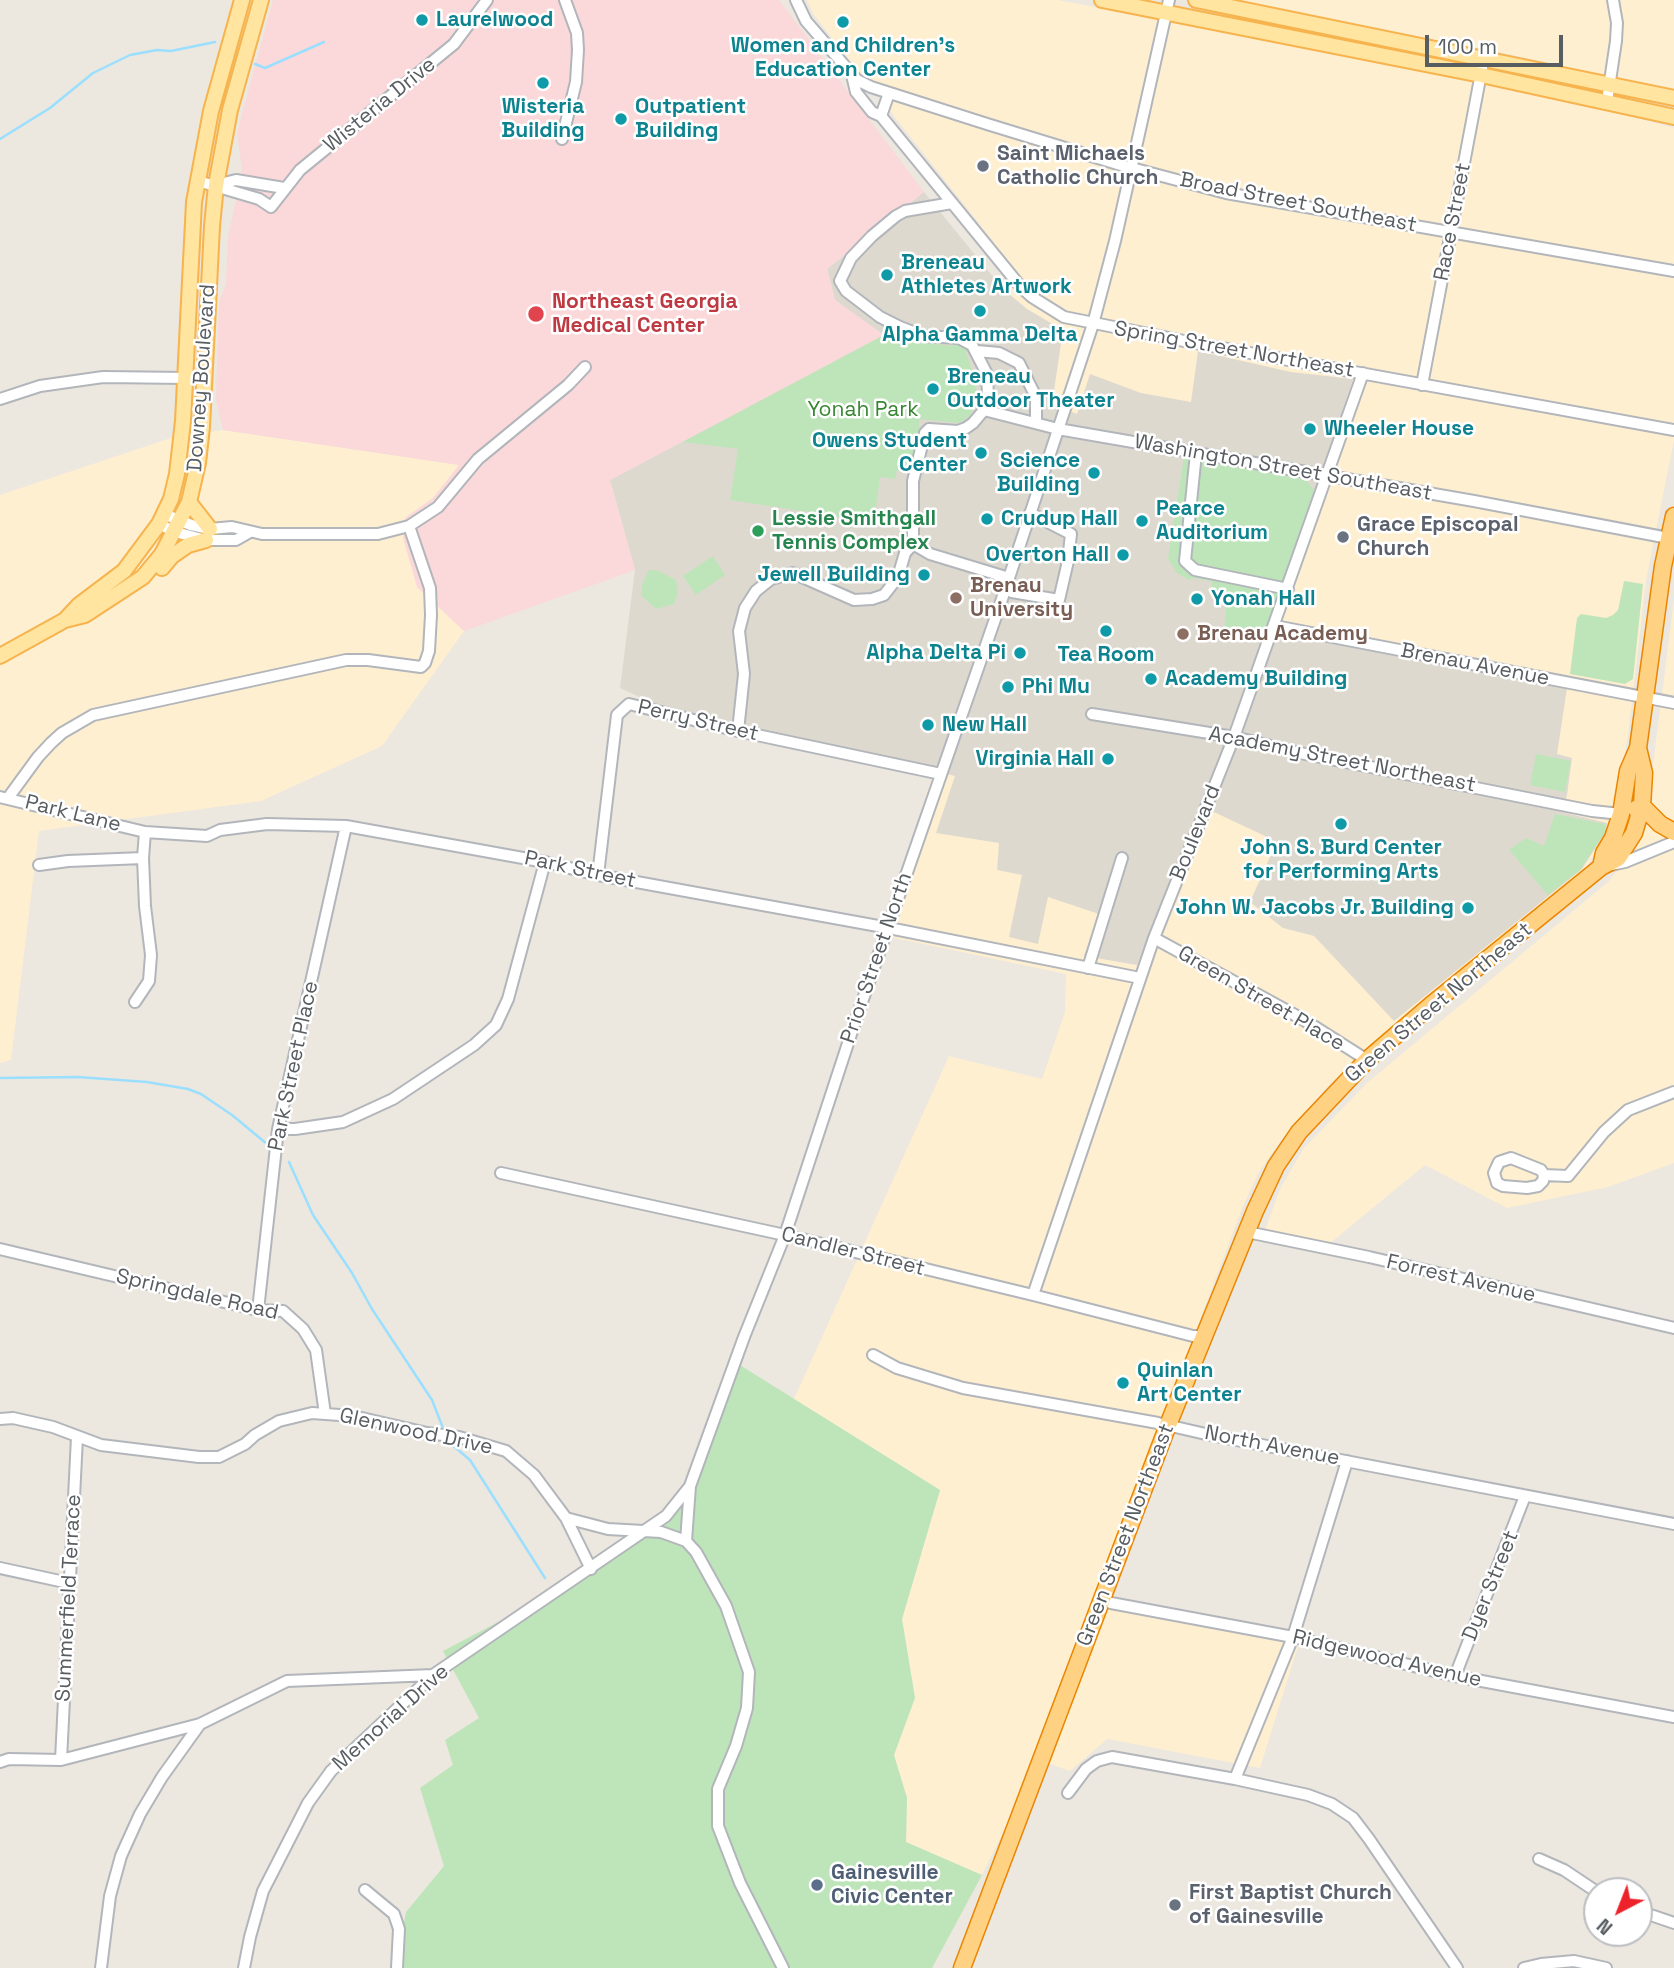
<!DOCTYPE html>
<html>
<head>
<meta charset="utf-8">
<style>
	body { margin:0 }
	#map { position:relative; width:1674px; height:1968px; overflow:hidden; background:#ece7df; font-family:"Space Grotesk",sans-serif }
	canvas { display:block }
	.north { position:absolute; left:1583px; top:1877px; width:70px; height:70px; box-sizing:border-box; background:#fff; border:2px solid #bcbec0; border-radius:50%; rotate:222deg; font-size:19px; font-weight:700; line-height:28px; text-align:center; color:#585d61 }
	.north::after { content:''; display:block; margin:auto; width:24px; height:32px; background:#ee222a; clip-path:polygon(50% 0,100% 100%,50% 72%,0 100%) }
	.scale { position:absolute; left:1425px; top:35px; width:138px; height:32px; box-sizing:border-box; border:4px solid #585d61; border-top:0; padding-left:9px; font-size:21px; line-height:24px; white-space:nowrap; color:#585d61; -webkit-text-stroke:5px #fff; paint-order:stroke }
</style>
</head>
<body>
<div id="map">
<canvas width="1674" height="1968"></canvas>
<div class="north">N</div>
<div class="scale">100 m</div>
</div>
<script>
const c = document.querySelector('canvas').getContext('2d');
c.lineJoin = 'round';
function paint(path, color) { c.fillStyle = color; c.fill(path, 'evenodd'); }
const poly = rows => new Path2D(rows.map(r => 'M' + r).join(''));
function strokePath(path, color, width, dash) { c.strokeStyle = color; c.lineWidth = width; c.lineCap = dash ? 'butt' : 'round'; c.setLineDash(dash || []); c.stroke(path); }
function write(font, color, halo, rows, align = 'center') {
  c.font = font + ' "Space Grotesk",sans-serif'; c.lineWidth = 5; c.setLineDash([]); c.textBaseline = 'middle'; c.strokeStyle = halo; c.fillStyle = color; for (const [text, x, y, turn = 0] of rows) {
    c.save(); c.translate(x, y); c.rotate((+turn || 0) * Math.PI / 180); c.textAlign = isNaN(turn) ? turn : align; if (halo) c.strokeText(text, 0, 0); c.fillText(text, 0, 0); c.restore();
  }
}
const commercial = poly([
	[807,0,1058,0,1552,95,1674,128,1674,440,1646,581,1628,735,1615,806,1607,835,1583,872,1393,1025,1328,1086,1282,1139,1259,1172,1243,1206,1093,1602,1299,1643,1260,1768,1107,1739,1070,1771,1039,1760,982,1875,906,1842,907,1798,894,1755,915,1697,902,1619,940,1490,794,1399,949,1056,1042,1079,1065,1012,1066,974,881,935,959,693,966,351,1019,274,814,15],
	[1230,0,1674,0,1674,91,1508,54],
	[223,430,460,465,433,498,405,518,417,587,464,631,382,746,261,801,39,831,11,1060,0,1063,0,495,171,438],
	[1674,600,1674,1163,1608,1187,1507,1208,1425,1165,1329,1244,1265,1230,1280,1189,1304,1148,1367,1083,1608,882,1637,846,1645,827]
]);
const education = poly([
	[924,192,1002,288,1027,309,1063,330,1052,404,1077,414,1090,374,1141,393,1191,402,1198,351,1291,372,1353,379,1270,627,1567,688,1557,754,1572,758,1567,795,1562,812,1607,823,1606,831,1582,869,1394,1021,1314,936,1283,928,1250,902,1273,850,1265,836,1216,813,1198,807,1137,965,1084,956,1099,914,1048,897,1038,944,1009,937,1022,875,997,870,999,843,936,833,955,776,657,705,620,688,635,570,610,480,883,335,835,300,827,269]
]);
const medical = poly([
	[273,0,779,0,924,192,827,269,835,300,884,335,610,480,635,570,464,631,417,587,403,538,405,518,433,498,459,465,223,430,216,399,219,302,226,284,228,237,242,170,237,133]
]);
const green = poly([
	[889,329,919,342,952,346,957,341,968,349,966,352,976,381,977,402,970,416,959,423,919,419,919,441,908,472,897,470,895,479,880,477,874,522,730,500,738,449,683,442,884,335],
	[1184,457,1306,480,1314,490,1263,640,1224,632,1227,597,1222,592,1212,590,1212,581,1191,578,1189,580,1177,573,1168,559],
	[713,556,725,575,696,595,683,576],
	[649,570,656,570,676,580,678,593,674,604,656,609,641,595,642,585],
	[1624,581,1643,584,1633,679,1625,684,1570,674,1577,618,1581,614,1606,618,1613,615,1618,610],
	[1536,754,1571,761,1565,792,1530,785],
	[1555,814,1605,824,1606,831,1580,870,1548,895,1509,850,1526,838,1544,846],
	[735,1362,940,1490,902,1619,915,1698,894,1755,907,1798,906,1842,982,1875,932,1968,395,1968,406,1912,444,1866,420,1788,453,1765,445,1740,479,1718,443,1651,504,1619,670,1522]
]);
const stream = poly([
	[255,64,265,68,324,42],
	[0,139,50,108,93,73,130,55,157,50,171,51,215,42],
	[0,1078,78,1077,147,1082,188,1089,201,1094,232,1115,267,1144],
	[289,1162,313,1215,352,1273,372,1309,432,1400,443,1428],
	[450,1443,470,1460,545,1578]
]);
const minor = poly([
	[796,0,806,21,857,80,871,87,987,124,1124,166,1226,193,1674,271],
	[852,75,856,92,872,112,881,116,1020,286,1032,297,1064,317,1184,341,1674,430],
	[1607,101,1616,41,1617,23,1613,0],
	[881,116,889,93],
	[562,139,576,82,578,50,577,33,565,0],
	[198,181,259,199,271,207,300,170,454,44,487,0],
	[216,185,236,180,284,188],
	[977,351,999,353,1019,363,1036,397,1036,423],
	[1422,385,1482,68],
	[0,399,40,386,103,377,186,378],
	[984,410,1058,429,1474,501,1674,539],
	[1196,453,1185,561,1195,570,1288,589],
	[164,514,191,525,210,529,232,527,262,534,378,534,409,526,438,507,478,459,568,385,585,367],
	[159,524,175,532,206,540,236,540,250,532],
	[913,544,930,554,1009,578],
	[1006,588,1012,592,1059,600,1068,561,1071,534,1030,513],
	[1275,626,1674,703],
	[1092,714,1234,737,1300,753,1592,811,1621,814],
	[738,731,744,674,739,631,745,608,756,591,771,579,793,573,854,600,872,599,884,595,898,577,905,553,913,544,913,481,925,433,929,429,958,431,966,428,973,423,984,410,988,396,987,374,972,345,959,338,923,336,900,327,880,317,846,291,840,281,851,258,872,236,896,216,905,211,952,203],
	[0,797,145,832],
	[8,798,38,757,51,743,62,733,93,715,346,660,368,660,421,667,425,663,429,651,431,615,430,588,409,526],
	[39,865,68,861,143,858,145,832,207,836,220,830,267,824,346,826,545,862,598,875,889,928,1140,978],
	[1611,865,1625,862,1674,842],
	[598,875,617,715,629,704,738,731,941,774],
	[1154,938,1304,1020,1367,1060],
	[1088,968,1122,858],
	[135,1002,149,981,151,955,145,906,143,858],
	[278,1129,295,1129,343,1122,393,1099,474,1045,496,1025,508,999,545,862],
	[501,1173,785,1235,1033,1295,1193,1336,1204,1336],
	[1544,1175,1543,1181,1538,1186,1527,1188,1503,1186,1497,1183,1494,1173,1499,1162,1511,1158,1541,1170,1544,1175,1568,1176,1604,1132,1628,1110,1674,1092],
	[1247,1232,1369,1257,1674,1328],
	[0,1249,258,1310,283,1311,303,1329,316,1350,325,1414],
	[1033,1295,1154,938,1234,737,1363,373],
	[258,1310,278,1129,346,826],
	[873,1355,897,1368,963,1388,1158,1423,1210,1435,1674,1524],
	[0,1419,13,1418,53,1427,101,1445,199,1457,219,1457,245,1444,255,1435,279,1421,312,1413,353,1416,427,1433,459,1437,506,1451,534,1475,566,1518,591,1569],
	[566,1518,608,1529,661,1532,686,1541],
	[0,1568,69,1583],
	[1101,1599,1111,1603,1293,1637,1455,1676,1674,1717],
	[1455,1676,1525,1496],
	[61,1760,77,1437],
	[0,1762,9,1759,61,1760,200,1724],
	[1235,1779,1293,1637,1347,1461],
	[1068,1793,1086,1769,1097,1761,1112,1757,1235,1779,1308,1795,1332,1804,1353,1818,1369,1839,1457,1968],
	[1539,1859,1564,1870,1597,1892],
	[365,1890,394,1914,399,1929,397,1968],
	[1639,1911,1674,1923],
	[101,1968,110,1896,121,1856,140,1814,162,1777,200,1724,287,1681,433,1675],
	[244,1968,250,1937,263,1891,308,1803,331,1771,433,1675,666,1516,690,1486],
	[783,1968,740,1883,718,1826,718,1789,736,1746,747,1708,749,1672,726,1606,696,1552,686,1541,690,1486,744,1337,785,1235,853,1028,1002,599,1093,324,1115,241,1169,0],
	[1524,1968,1541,1964,1574,1961,1606,1968]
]);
const major = poly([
	[1102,0,1481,75,1674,117],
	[1196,0,1674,98],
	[189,502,210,529],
	[162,568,172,556,188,545,206,540],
	[65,620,79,605,124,571,159,524,171,499,177,474,183,421,194,202,211,111,242,0],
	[0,656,65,620,85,615,143,577,162,554,189,502,198,463,202,427,212,226,216,185,230,110,261,0]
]);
const highway = poly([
	[1636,809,1642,806,1660,824,1674,832],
	[1601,867,1604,853,1613,838,1621,814,1628,771,1638,748,1663,566,1674,516],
	[962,1968,1168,1425,1255,1211,1276,1166,1299,1132,1367,1060,1431,1005,1601,867,1618,858,1634,833,1642,806,1644,773,1638,748]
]);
const markers = [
	[422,20,7,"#0f9aa8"],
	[843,22,7,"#0f9aa8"],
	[543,83,7,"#0f9aa8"],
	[621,119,7,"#0f9aa8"],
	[983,166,7,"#6b7280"],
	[887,275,7,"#0f9aa8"],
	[980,311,7,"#0f9aa8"],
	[536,314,9,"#e0444e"],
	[933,389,7,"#0f9aa8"],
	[1310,429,7,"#0f9aa8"],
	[981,453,7,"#0f9aa8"],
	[1094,473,7,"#0f9aa8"],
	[987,519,7,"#0f9aa8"],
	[1142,521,7,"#0f9aa8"],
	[758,531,7,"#2e9e5b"],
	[1343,537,7,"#6b7280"],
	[1123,555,7,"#0f9aa8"],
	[924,575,7,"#0f9aa8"],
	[956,598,7,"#8d6e63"],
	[1197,599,7,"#0f9aa8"],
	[1106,631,7,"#0f9aa8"],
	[1183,634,7,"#8d6e63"],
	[1020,653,7,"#0f9aa8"],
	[1151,679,7,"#0f9aa8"],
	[1008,687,7,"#0f9aa8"],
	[928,725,7,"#0f9aa8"],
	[1108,759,7,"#0f9aa8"],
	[1341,824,7,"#0f9aa8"],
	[1468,908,7,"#0f9aa8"],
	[1123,1383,7,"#0f9aa8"],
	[817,1885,7,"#5c6f8a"],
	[1175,1905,7,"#6b7280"]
];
const cultureNames = [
	["Laurelwood",436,20],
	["Women and Children's",843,46,"center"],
	["Education Center",843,70,"center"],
	["Wisteria",543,107,"center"],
	["Building",543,131,"center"],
	["Outpatient",635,107],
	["Building",635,131],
	["Breneau",901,263],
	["Athletes Artwork",901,287],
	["Alpha Gamma Delta",980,335,"center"],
	["Breneau",947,377],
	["Outdoor Theater",947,401],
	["Wheeler House",1324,429],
	["Owens Student",967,441,"right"],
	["Center",967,465,"right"],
	["Science",1080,461,"right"],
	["Building",1080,485,"right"],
	["Pearce",1156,509],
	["Auditorium",1156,533],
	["Crudup Hall",1001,519],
	["Overton Hall",1109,555,"right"],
	["Jewell Building",910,575,"right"],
	["Yonah Hall",1211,599],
	["Alpha Delta Pi",1006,653,"right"],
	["Tea Room",1106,655,"center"],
	["Academy Building",1165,679],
	["Phi Mu",1022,687],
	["New Hall",942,725],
	["Virginia Hall",1094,759,"right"],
	["John S. Burd Center",1341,848,"center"],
	["for Performing Arts",1341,872,"center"],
	["John W. Jacobs Jr. Building",1454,908,"right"],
	["Quinlan",1137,1371],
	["Art Center",1137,1395]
];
const streetNames = [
	["Wisteria Drive",380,105,-39],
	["Broad Street Southeast",1298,203,11],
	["Race Street",1453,222,-79],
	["Spring Street Northeast",1234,350,10],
	["Downey Boulevard",202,378,-86],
	["Washington Street Southeast",1283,468,10],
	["Brenau Avenue",1475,665,11],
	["Perry Street",698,721,13],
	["Academy Street Northeast",1342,760,11],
	["Park Lane",73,814,14],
	["Boulevard",1196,833,-68],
	["Park Street",580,870,12],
	["Prior Street North",877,958,-71],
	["Green Street Place",1261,999,30],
	["Green Street Northeast",1439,1003,-40],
	["Park Street Place",294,1066,-78],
	["Candler Street",853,1252,14],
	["Forrest Avenue",1461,1279,13],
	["Springdale Road",197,1295,13],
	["Glenwood Drive",416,1432,12],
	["North Avenue",1272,1446,11],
	["Green Street Northeast",1126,1535,-69],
	["Dyer Street",1491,1586,-68],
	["Summerfield Terrace",69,1598,-87],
	["Ridgewood Avenue",1387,1659,13],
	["Memorial Drive",391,1718,-42]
];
const worshipNames = [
	["Saint Michaels",997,154],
	["Catholic Church",997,178],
	["Grace Episcopal",1357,525],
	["Church",1357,549],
	["First Baptist Church",1189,1893],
	["of Gainesville",1189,1917]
];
const healthNames = [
	["Northeast Georgia",552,302],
	["Medical Center",552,326]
];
const parkNames = [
	["Yonah Park",863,410]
];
const leisureNames = [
	["Lessie Smithgall",772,519],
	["Tennis Complex",772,543]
];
const educationNames = [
	["Brenau",970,586],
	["University",970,610],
	["Brenau Academy",1197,634]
];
const serviceNames = [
	["Gainesville",831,1873],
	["Civic Center",831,1897]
];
paint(commercial, '#ffefd1');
paint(education, '#ded9cf');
paint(medical, '#fbd8d9');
paint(green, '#bee5b9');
strokePath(stream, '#9bdfff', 2.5);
strokePath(minor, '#b2b6bb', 14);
strokePath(major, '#f6b34e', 18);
strokePath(highway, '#ea8600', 19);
strokePath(minor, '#fff', 10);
strokePath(major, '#ffe5a0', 14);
strokePath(highway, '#ffd182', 16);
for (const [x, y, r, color] of markers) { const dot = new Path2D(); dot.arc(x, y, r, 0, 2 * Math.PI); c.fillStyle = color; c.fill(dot); strokePath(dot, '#fff', 2.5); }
write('bold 21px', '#0d838f', '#fff', cultureNames, 'left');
write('21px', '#585d61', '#fff', streetNames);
write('bold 21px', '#5b616d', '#fff', worshipNames, 'left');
write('bold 21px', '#be3a42', '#fff', healthNames, 'left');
write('21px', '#378632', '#fff', parkNames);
write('bold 21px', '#27864d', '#fff', leisureNames, 'left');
write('bold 21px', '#785e54', '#fff', educationNames, 'left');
write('bold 21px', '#4e5e75', '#fff', serviceNames, 'left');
</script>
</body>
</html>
